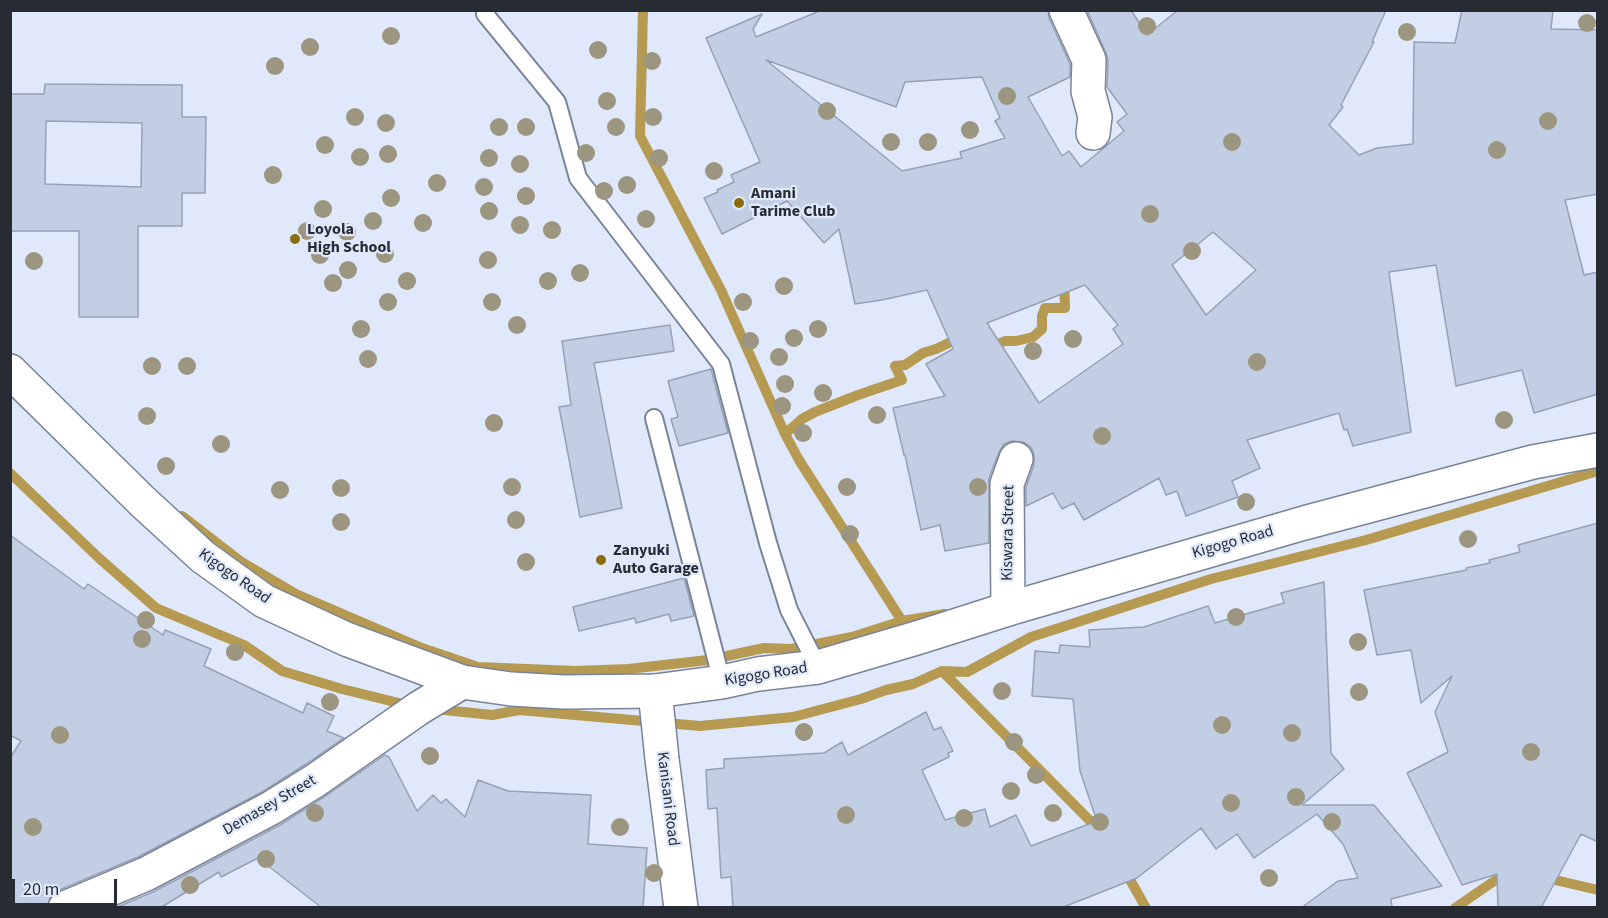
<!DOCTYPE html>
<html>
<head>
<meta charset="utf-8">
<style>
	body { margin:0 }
	#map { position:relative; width:1608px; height:918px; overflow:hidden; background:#dfe9fb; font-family:"Source Sans 3",sans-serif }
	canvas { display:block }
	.frame { position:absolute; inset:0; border:12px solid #272c34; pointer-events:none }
	.scale { position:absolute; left:12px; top:879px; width:105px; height:27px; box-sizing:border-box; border:3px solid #272c34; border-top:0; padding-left:8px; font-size:18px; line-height:21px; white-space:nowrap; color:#272c34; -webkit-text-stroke:4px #dfe9fb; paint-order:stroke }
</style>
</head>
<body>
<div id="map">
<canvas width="1608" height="918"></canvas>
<div class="frame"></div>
<div class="scale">20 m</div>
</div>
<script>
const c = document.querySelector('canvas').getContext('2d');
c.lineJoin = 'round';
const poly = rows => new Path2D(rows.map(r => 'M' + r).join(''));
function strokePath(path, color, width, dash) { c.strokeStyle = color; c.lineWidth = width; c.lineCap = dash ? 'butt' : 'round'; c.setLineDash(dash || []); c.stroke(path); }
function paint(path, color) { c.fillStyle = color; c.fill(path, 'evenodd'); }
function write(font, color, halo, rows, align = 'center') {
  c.font = font + ' "Source Sans 3",sans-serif'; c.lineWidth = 4.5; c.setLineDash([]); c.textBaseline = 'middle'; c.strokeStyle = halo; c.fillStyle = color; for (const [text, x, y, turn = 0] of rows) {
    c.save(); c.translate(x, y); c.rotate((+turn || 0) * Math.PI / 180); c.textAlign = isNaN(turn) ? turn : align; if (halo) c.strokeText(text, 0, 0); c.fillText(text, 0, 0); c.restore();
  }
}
const stream = poly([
	[643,10,640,136,721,290,785,434,799,460,902,621],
	[989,345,991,347,1005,341,1016,341,1033,337,1042,329,1042,316,1045,308,1065,308,1064,278],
	[785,434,802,419,815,412,858,395,902,380,895,366,905,365,923,353,936,349,961,337],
	[10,473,100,559,156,608,244,645,282,671,342,689,411,706],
	[182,516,240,561,296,594,422,648,478,667,575,671,628,669,708,660,764,648,791,649,852,637,902,621,945,614],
	[942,671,1102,833],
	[435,709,492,715,519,710,700,726,793,717,861,699,886,690,913,684,942,671,967,672,1031,637,1211,579,1366,540,1598,471],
	[1124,869,1146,908],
	[1542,877,1598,890],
	[1455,908,1497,879,1509,878]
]);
const building = poly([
	[822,10,1048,10,1049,18,1070,64,1070,77,1028,97,1062,156,1069,151,1081,167,1124,131,1117,122,1127,114,1107,87,1108,61,1106,53,1087,10,1131,10,1147,35,1178,10,1386,10,1372,42,1374,42,1341,105,1343,107,1329,125,1359,155,1377,148,1413,144,1414,42,1455,43,1462,10,1553,10,1551,29,1598,30,1598,194,1565,200,1584,275,1598,272,1598,394,1534,413,1522,370,1456,386,1436,265,1389,272,1411,432,1353,446,1347,429,1344,430,1339,413,1247,440,1260,468,1232,481,1238,497,1186,516,1177,491,1166,495,1159,478,1084,520,1074,503,1062,509,1053,493,1026,506,1026,487,1034,465,1034,455,1031,447,1023,442,1012,441,1004,444,999,452,989,478,989,543,945,551,940,525,921,530,905,455,904,455,893,408,945,396,926,364,953,349,927,290,882,300,855,304,839,229,824,243,787,201,722,234,704,198,718,192,717,190,734,182,731,175,760,162,706,38,762,14,753,29,756,37,822,10],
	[766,60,896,107,905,82,982,77,1000,118,995,121,1005,138,960,152,962,158,902,171,766,60],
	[1213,232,1256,270,1206,315,1172,265,1213,232],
	[1085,285,1118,325,1113,329,1123,344,1039,403,987,323,1085,285],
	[45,84,182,85,182,117,206,117,205,193,182,193,182,226,138,226,138,317,79,317,79,231,10,231,10,94,44,94,45,84],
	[46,121,142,123,141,187,45,184,46,121],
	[670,325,674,351,594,363,622,508,580,517,559,407,571,405,562,341,670,325],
	[711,369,728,433,679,446,671,419,678,417,668,381,711,369],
	[1598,523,1598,842,1581,834,1541,908,1498,908,1497,874,1462,885,1407,773,1448,752,1435,712,1452,676,1421,703,1411,650,1377,655,1364,590,1467,570,1466,568,1490,563,1489,560,1520,552,1518,545,1598,523],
	[10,535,84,589,88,584,163,635,165,630,211,649,204,666,303,713,307,703,334,716,327,731,344,738,306,764,262,792,138,857,57,891,50,897,47,908,10,908,10,758,21,741,10,735,10,535],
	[684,578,694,616,671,621,669,614,636,623,635,618,579,631,573,607,684,578],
	[1324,582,1331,753,1344,769,1302,805,1374,805,1442,886,1391,899,1392,908,1301,908,1338,881,1358,878,1343,844,1317,814,1254,858,1237,834,1216,849,1201,828,1137,878,1061,908,733,908,731,877,721,878,717,808,708,809,706,770,724,768,724,759,824,753,842,742,848,755,926,712,934,730,941,727,953,751,948,753,949,757,922,770,945,820,985,809,990,827,1016,815,1031,846,1097,821,1080,771,1073,699,1032,696,1035,651,1059,653,1060,645,1090,647,1089,630,1144,627,1208,606,1215,623,1284,603,1281,593,1324,582],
	[385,755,389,757,417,811,433,795,441,803,446,799,465,817,478,780,508,791,591,795,588,844,647,848,643,908,322,908,258,858,221,877,219,872,160,908,115,908,155,891,280,825,327,795,385,755]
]);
const service = poly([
	[485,10,485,14,557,102,578,178,721,364,768,543,789,610,818,667],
	[654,418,722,682]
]);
const minor = poly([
	[1066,10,1089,60,1088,91,1095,117,1093,133],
	[1008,609,1007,484,1016,459],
	[655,691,662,759,681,908],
	[65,908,146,874,271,808,316,780,419,708,462,682]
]);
const secondary = poly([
	[10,371,143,502,203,557,264,601,346,639,462,682,511,689,564,692,655,691,722,682,758,674,818,667,920,637,1008,609,1304,523,1533,462,1598,450]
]);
const trees = [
	[1587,23],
	[1147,26],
	[1407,32],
	[391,36],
	[310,47],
	[598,50],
	[652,61],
	[275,66],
	[1007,96],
	[607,101],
	[827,111],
	[355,117],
	[653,117],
	[1548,121],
	[386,123],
	[499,127],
	[526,127],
	[616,127],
	[970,130],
	[891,142],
	[928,142],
	[1232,142],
	[325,145],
	[1497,150],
	[586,153],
	[388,154],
	[360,157],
	[489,158],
	[659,158],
	[520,164],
	[714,171],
	[273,175],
	[437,183],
	[627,185],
	[484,187],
	[604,191],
	[526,196],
	[391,198],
	[323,209],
	[489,211],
	[1150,214],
	[646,219],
	[373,221],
	[423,223],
	[520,225],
	[552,230],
	[307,231],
	[347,232],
	[1192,251],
	[385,254],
	[320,255],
	[488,260],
	[34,261],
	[348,270],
	[580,273],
	[407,281],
	[548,281],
	[333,283],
	[784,286],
	[388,302],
	[492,302],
	[743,302],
	[517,325],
	[361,329],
	[818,329],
	[794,338],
	[1073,339],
	[750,341],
	[1033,351],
	[779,357],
	[368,359],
	[1257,362],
	[152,366],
	[187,366],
	[785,384],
	[823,393],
	[782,406],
	[877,415],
	[147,416],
	[1504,420],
	[494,423],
	[803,433],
	[1102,436],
	[221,444],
	[166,466],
	[512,487],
	[847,487],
	[978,487],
	[341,488],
	[280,490],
	[1246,502],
	[516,520],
	[341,522],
	[850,534],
	[1468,539],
	[526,562],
	[1236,617],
	[146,620],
	[142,639],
	[1358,642],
	[235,652],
	[1002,691],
	[1359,692],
	[330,702],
	[1222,725],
	[804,732],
	[1292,733],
	[60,735],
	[1014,742],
	[1531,752],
	[430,756],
	[1036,775],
	[1011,791],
	[1296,797],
	[1231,803],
	[315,813],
	[1053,813],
	[846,815],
	[964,818],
	[1100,822],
	[1332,822],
	[33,827],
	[620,827],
	[266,859],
	[654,873],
	[1269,878],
	[190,885]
];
const markers = [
	[739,203,6,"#8b6d0e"],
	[295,239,6,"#8b6d0e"],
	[601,560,6,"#8b6d0e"]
];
const poiNames = [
	["Amani",751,194],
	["Tarime Club",751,212],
	["Loyola",307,230],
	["High School",307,248],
	["Zanyuki",613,551],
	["Auto Garage",613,569]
];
const streetNames = [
	["Kiswara Street",1009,533,-89],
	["Kigogo Road",1233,543,-16],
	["Kigogo Road",234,577,35],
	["Kigogo Road",766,675,-9],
	["Kanisani Road",667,799,83],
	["Demasey Street",270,806,-30]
];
strokePath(stream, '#b79a52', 10);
paint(building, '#c2cee4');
strokePath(building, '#96a1b6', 1.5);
strokePath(service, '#798498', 20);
strokePath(minor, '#798498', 36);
strokePath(secondary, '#798498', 36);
strokePath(service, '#fff', 16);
strokePath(minor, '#fff', 33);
strokePath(secondary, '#fff', 33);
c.fillStyle = '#9c957f';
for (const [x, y] of trees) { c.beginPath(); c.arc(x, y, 9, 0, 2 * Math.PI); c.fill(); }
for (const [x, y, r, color] of markers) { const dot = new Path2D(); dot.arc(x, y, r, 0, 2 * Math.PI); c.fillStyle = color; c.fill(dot); strokePath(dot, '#dfe9fb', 2); }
write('bold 16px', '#272c34', '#dfe9fb', poiNames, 'left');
write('16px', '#272c34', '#dfe9fb', streetNames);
</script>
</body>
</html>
